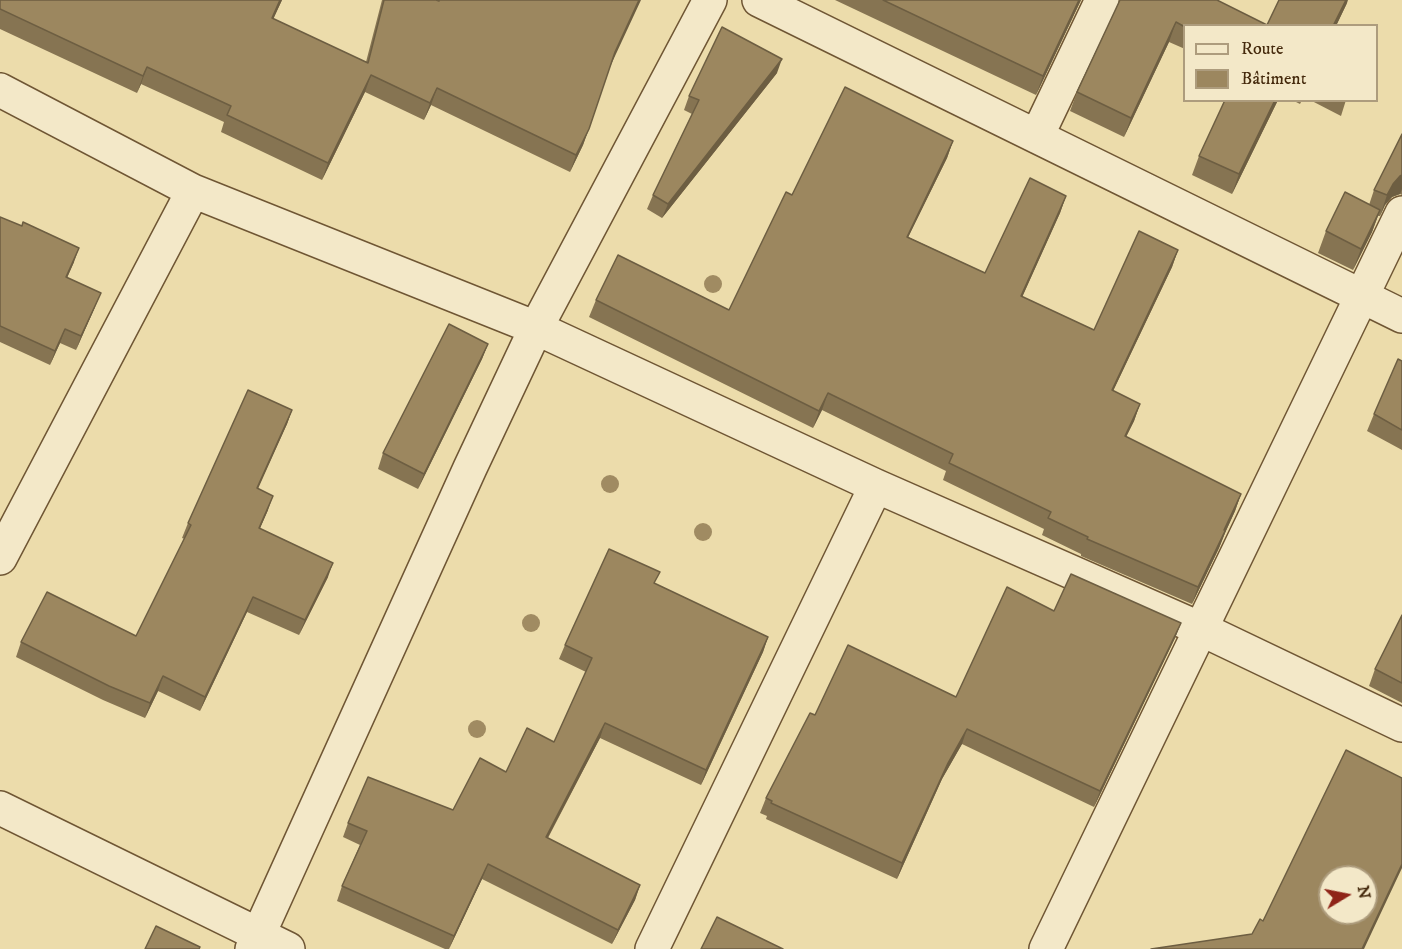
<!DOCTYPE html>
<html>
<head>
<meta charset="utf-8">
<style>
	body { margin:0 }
	#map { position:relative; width:1402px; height:949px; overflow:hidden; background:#ecdcab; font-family:"IM FELL DW Pica",serif }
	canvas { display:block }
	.legend { position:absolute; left:1183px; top:24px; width:195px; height:78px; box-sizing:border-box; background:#f3e8c8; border:2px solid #ad9c7d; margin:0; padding:8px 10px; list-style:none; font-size:18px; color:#452a0d }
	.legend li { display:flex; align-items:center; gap:12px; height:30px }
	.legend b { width:30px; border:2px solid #ad9c7d }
	.north { position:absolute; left:1318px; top:865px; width:60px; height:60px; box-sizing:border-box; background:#f3e8c8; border:2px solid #ad9c7d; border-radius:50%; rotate:80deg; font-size:16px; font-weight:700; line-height:24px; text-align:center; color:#452a0d }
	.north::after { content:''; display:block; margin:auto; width:21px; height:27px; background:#8f2418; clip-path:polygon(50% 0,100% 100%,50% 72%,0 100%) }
</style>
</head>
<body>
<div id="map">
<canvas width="1402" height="949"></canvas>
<ul class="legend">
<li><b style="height:8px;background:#f3e8c8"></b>Route</li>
<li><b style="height:16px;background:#9c875f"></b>Bâtiment</li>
</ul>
<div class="north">N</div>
</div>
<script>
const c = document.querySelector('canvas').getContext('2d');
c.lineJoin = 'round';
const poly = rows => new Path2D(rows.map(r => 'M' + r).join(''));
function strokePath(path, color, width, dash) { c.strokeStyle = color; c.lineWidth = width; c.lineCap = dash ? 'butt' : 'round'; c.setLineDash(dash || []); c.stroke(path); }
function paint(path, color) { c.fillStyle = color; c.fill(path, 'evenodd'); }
const street = poly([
	[759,0,1402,316],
	[0,90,193,191,536,328,876,486,1201,629,1402,725],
	[1037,136,1102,0],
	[0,558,193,191],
	[0,808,288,949],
	[252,949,470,468,536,328,710,0],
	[652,949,876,486],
	[1046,949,1402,213]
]);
const trees = [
	[713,284],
	[610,484],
	[703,532],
	[531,623],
	[477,729]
];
const wall = poly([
	[0,0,282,0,273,19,366,62,382,0,436,0,610,65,583,145,570,172,431,105,424,120,365,92,322,180,221,132,224,122,141,84,137,93,0,29],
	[835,0,1081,0,1036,95],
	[1120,0,1267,25,1347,3,1336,26,1185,26,1185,49,1169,42,1124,137,1070,111,1077,92],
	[777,73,662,218,647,209,653,195,692,114,684,110,689,96],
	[1278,100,1232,194,1192,175,1199,156],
	[1292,100,1302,100,1300,104],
	[1310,100,1346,100,1341,116],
	[1402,134,1402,195,1400,194,1392,197,1385,205,1380,216,1378,216,1372,232,1353,270,1318,253,1326,231,1369,205,1374,190],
	[953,141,947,158,908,237,985,273,1066,196,1060,213,1022,297,1094,330,1178,250,1172,267,1113,391,1140,404,1134,421,1126,437,1241,494,1235,511,1225,533,1219,548,1192,604,1081,556,1081,554,1042,535,1044,529,943,480,946,471,822,410,813,428,589,317,596,300,729,310,792,195],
	[0,217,74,262,67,278,95,307,76,350,60,343,50,365,0,342],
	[488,344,482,359,418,489,378,469,383,453],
	[1402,361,1402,450,1367,431,1374,414],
	[292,410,287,424,258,489,268,510,260,528,328,577,299,635,247,612,200,711,158,691,145,718,103,700,16,657,21,642,136,636,185,539,182,538,188,523],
	[655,584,768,637,763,652,701,785,600,738,548,838,640,885,635,900,612,944,482,879,449,949,445,949,337,901,342,886,360,845,343,837,348,823,453,810,506,772,554,742,586,672,559,659,565,645],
	[1054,611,1181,623,1175,638,1094,807,962,744,942,779,897,879,766,819,767,816,760,813,766,798,956,697],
	[1402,615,1402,703,1369,686,1375,669]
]);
const shadedWall = poly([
	[280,0,282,0,266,35,272,18],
	[639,0,641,0,609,69,615,52],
	[1079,0,1081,0,1036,95,1043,76],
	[1346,0,1348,0,1347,3,1336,26,1333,26],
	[1176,22,1169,42,1124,137,1131,118],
	[782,59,777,73,662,218,668,204],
	[147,67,141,84,137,93,143,76],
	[371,75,365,92,322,180,328,163],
	[437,88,431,105,424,120,430,103],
	[1275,100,1278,100,1232,194,1239,174],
	[589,129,583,145,570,172,576,155],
	[953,141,947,158,900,254,907,237],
	[1402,175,1402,189,1400,194,1392,197,1385,205,1380,216,1387,195,1393,184,1400,176],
	[1066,196,1060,213,1015,313,1021,296],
	[1380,210,1372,232,1353,270,1361,249],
	[79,248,74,262,61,291,66,277],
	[1178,250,1172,267,1105,408,1112,390],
	[101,293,95,307,76,350,81,336],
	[65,329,60,343,50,365,55,351],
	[488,344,482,359,418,489,424,474],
	[828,393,822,410,813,428,819,411],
	[1140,404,1134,421,1118,453,1125,436],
	[292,410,287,424,251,503,257,488],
	[1241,494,1235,511,1225,533,1219,548,1192,604,1198,587,1224,530],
	[273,496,268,510,254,542,259,528],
	[333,563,328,577,299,635,305,620],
	[253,597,247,612,200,711,205,697],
	[1181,623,1175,638,1094,807,1100,791],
	[768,637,763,652,701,785,706,770],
	[163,676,158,691,145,718,150,703],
	[605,723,600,738,540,852,546,837],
	[967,729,962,744,942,779,897,879,902,863,948,763],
	[488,864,482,879,449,949,454,936],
	[1402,864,1402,868,1364,949,1362,949],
	[640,885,635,900,612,944,618,930]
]);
const building = poly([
	[0,0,280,0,272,18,368,63,384,0,436,0,439,1,439,0,639,0,615,52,589,129,576,155,437,88,430,103,371,75,328,163,227,115,231,106,147,67,143,76,0,9,0,0],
	[883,0,1079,0,1043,76,883,0],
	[1120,0,1217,0,1267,25,1279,0,1346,0,1333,26,1185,26,1185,27,1176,22,1131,118,1077,92,1120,0],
	[722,27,782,59,668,204,653,195,699,100,689,96,722,27],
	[845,87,953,141,907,237,985,273,1030,178,1066,196,1021,296,1094,330,1139,231,1178,250,1112,390,1140,404,1125,436,1241,494,1224,530,1225,531,1198,587,1087,539,1088,537,1048,518,1051,512,949,463,953,454,828,393,819,411,596,300,618,255,729,310,786,192,792,195,845,87],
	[1225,100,1275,100,1239,174,1199,156,1225,100],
	[1402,134,1402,175,1400,176,1393,184,1387,195,1374,190,1402,134],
	[1345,192,1380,210,1361,249,1326,231,1345,192],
	[0,217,22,226,23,222,79,248,66,277,101,293,81,336,65,329,55,351,0,326,0,217],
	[449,324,488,344,424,474,383,453,449,324],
	[1398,359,1402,361,1402,430,1374,414,1398,359],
	[248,390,292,410,257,488,273,496,259,528,333,563,305,620,253,597,205,697,163,676,150,703,109,686,21,642,47,592,136,636,191,525,188,523,248,390],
	[609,549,660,572,654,583,768,637,706,770,605,723,546,837,640,885,618,930,488,864,454,936,342,886,367,831,348,823,368,777,453,810,480,758,506,772,527,728,554,742,592,658,565,645,609,549],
	[1071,574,1181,623,1100,791,967,729,948,763,902,863,771,803,772,801,766,798,810,713,815,715,848,645,956,697,1007,587,1054,611,1071,574],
	[1402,615,1402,683,1375,669,1402,615],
	[1346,750,1402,778,1402,864,1362,949,1151,949,1252,934,1260,919,1263,921,1346,750],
	[1330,877,1366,877,1366,913,1330,913,1330,877],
	[717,917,783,949,701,949,717,917],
	[156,926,200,947,199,949,145,949,156,926]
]);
strokePath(street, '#6f5634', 36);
strokePath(street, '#f3e8c8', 33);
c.fillStyle = '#a08b62';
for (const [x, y] of trees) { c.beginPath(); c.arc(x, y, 9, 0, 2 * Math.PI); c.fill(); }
paint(wall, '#867452');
paint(shadedWall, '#6d5e42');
paint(building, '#9c875f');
strokePath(building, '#6d5e42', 1.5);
</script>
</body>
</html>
